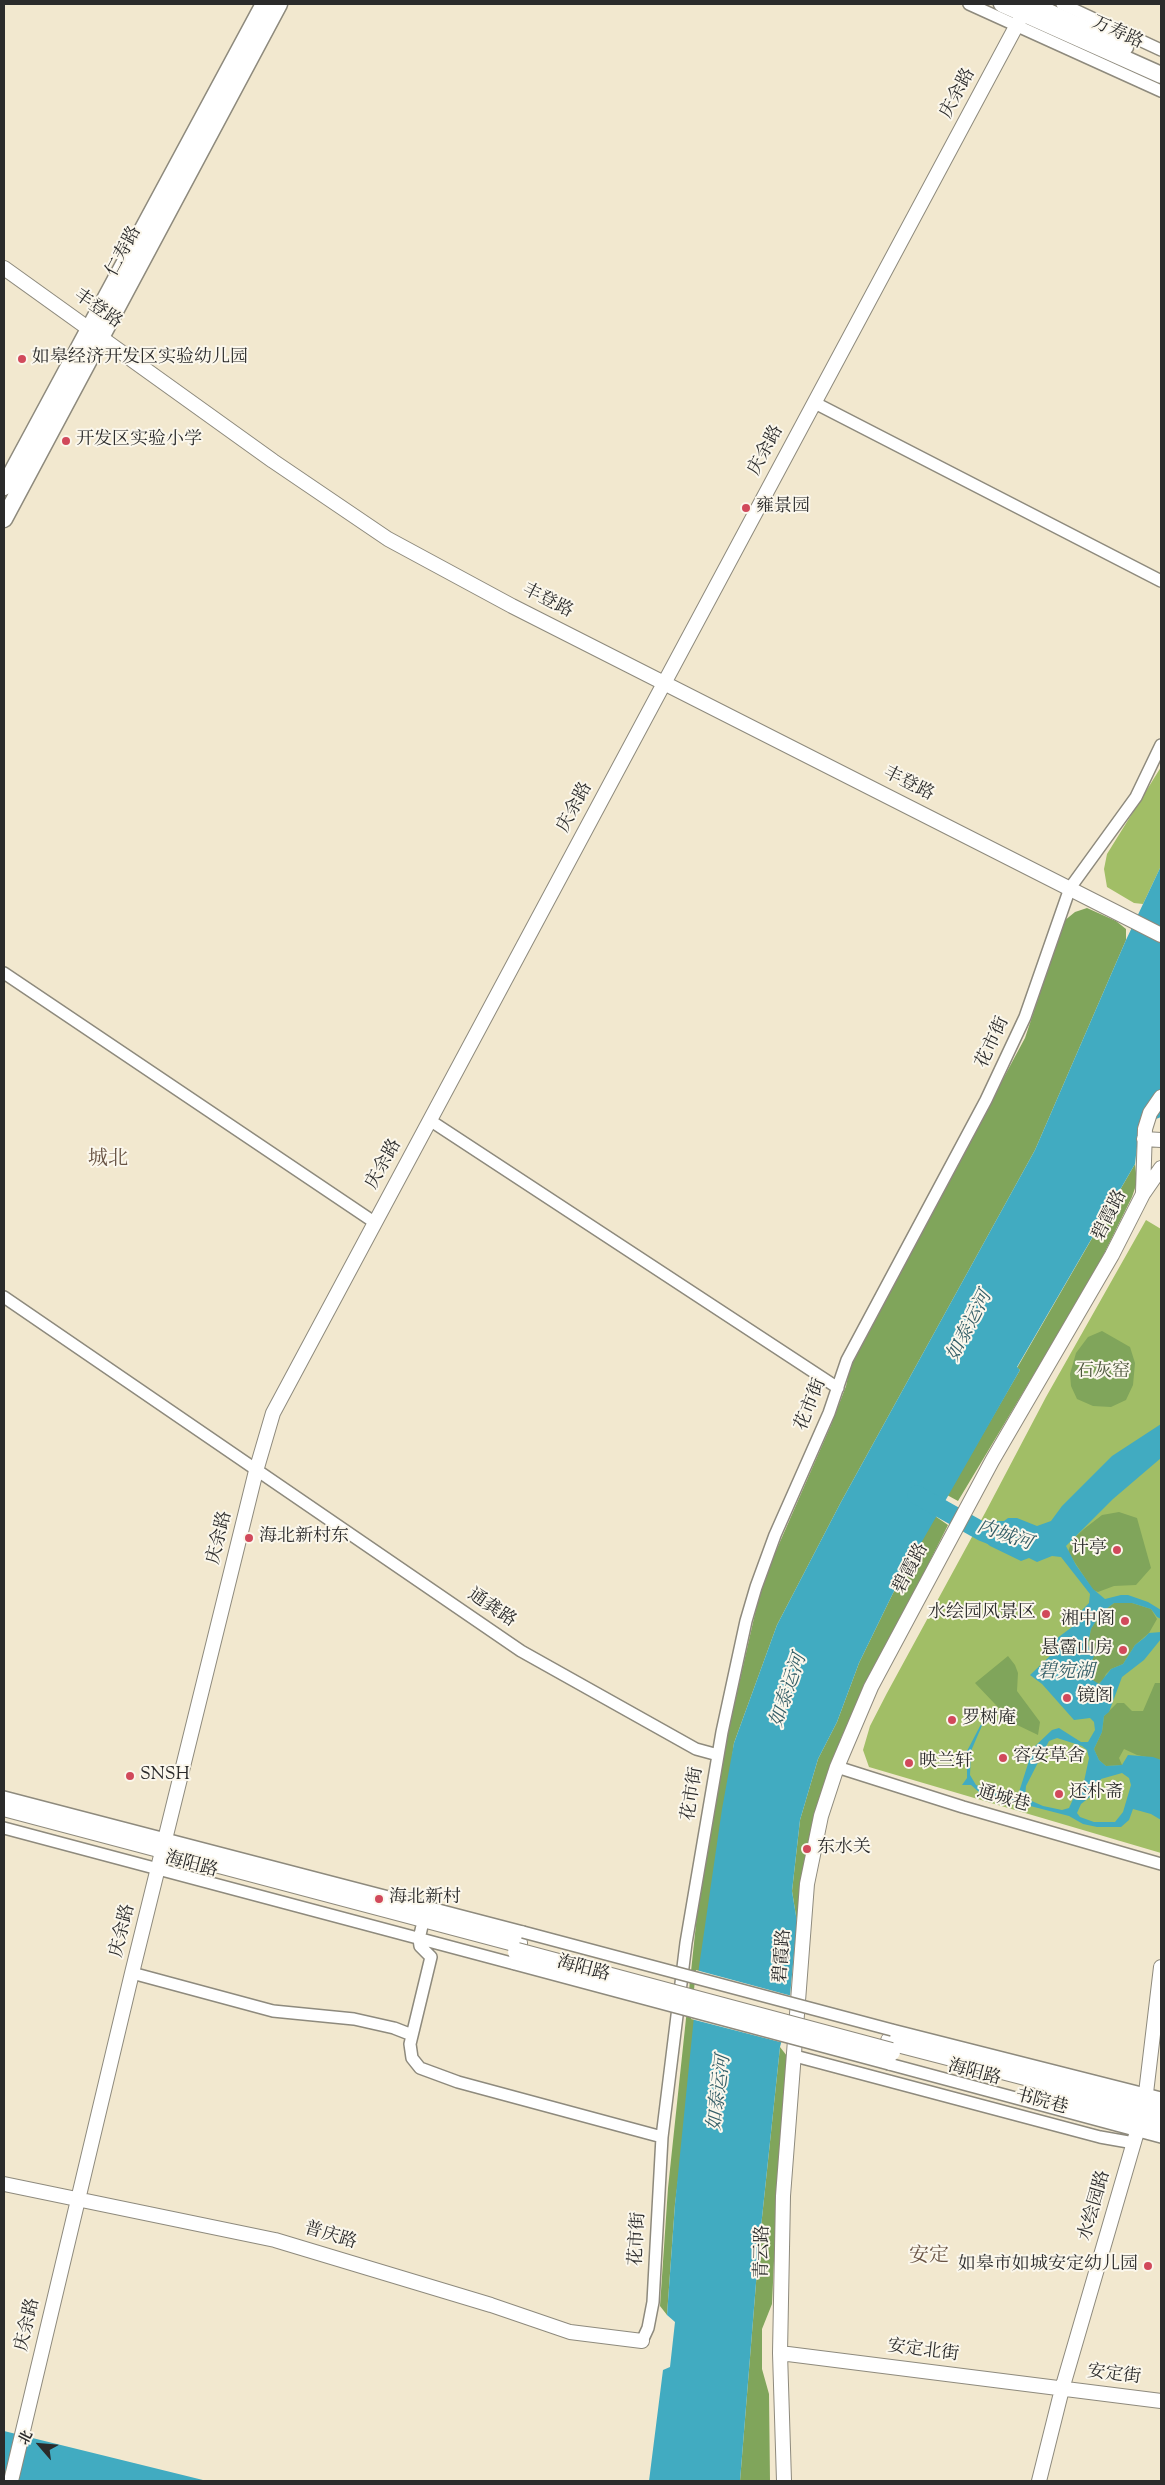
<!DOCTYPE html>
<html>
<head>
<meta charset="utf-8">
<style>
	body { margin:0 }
	#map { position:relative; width:1165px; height:2485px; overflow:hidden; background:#f2e8cf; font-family:"Sorts Mill Goudy","Noto Serif SC",serif }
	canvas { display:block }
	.frame { position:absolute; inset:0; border:5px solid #2b2b2b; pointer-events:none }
	.north { position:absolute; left:15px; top:2420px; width:50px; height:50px; -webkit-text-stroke:4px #fbf7ec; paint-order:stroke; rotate:297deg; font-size:14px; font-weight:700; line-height:20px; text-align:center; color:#2b2b2b }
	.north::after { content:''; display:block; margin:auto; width:18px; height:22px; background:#2b2b2b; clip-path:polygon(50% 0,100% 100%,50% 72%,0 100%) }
</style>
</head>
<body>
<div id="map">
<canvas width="1165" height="2485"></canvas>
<div class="frame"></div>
<div class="north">北</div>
</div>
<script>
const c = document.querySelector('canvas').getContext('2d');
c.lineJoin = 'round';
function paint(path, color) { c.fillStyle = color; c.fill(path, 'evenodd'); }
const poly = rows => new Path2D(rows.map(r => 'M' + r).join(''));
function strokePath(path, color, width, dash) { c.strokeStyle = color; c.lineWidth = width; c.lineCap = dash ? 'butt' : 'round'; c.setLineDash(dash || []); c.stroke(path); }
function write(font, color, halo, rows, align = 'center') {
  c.font = font + ' "Sorts Mill Goudy","Noto Serif SC",serif'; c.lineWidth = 4; c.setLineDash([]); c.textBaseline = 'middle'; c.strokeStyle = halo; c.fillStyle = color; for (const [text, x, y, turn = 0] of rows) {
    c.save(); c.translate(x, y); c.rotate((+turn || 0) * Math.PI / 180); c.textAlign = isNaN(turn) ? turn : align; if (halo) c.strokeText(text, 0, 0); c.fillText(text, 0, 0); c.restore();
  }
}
const green = poly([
	[1161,767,1161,866,1143,904,1134,903,1107,887,1104,869,1107,854],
	[1146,1220,1161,1229,1161,1853,869,1767,863,1750,870,1726,887,1693,985,1513,1046,1397]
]);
const forest = poly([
	[1087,908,1116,921,1126,929,1126,940,1035,1150,841,1502,777,1625,734,1743,675,2204,667,2315,660,2306,668,2188,699,1896,725,1745,762,1583,831,1425,846,1386,851,1362,1025,1038,1064,921,1075,912],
	[1135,1164,1137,1182,1132,1197,1094,1274,958,1501,947,1495,1020,1370,1017,1368],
	[1102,1331,1130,1347,1135,1363,1133,1385,1126,1400,1111,1407,1093,1406,1077,1399,1071,1386,1070,1374,1076,1353,1088,1337],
	[1119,1512,1137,1518,1151,1568,1136,1585,1114,1586,1098,1592,1093,1590,1068,1552,1072,1540,1084,1529,1102,1515],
	[935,1516,948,1525,841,1738,822,1794,806,1853,797,1922,792,1891,800,1820,818,1759,837,1722,859,1663,896,1587],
	[1114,1603,1132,1603,1151,1609,1157,1619,1149,1633,1135,1645,1123,1664,1111,1669,1106,1674,1103,1680,1096,1685,1091,1679,1094,1668,1092,1661,1094,1653,1090,1651,1088,1644,1091,1629,1101,1613],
	[1008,1656,1015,1665,1018,1673,1017,1691,1040,1722,1038,1735,1013,1723,975,1683],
	[1155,1683,1161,1683,1161,1760,1137,1755,1124,1749,1119,1758,1122,1765,1106,1766,1099,1760,1094,1749,1102,1732,1104,1716,1117,1703,1124,1703,1132,1711,1143,1711],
	[780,2047,787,2056,779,2153,772,2304,762,2329,762,2369,769,2394,770,2481,740,2481,759,2246]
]);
const water = poly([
	[1161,866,1161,1117,1151,1121,1138,1138,1135,1164,1017,1367,1020,1370,896,1587,859,1663,837,1722,818,1759,800,1820,792,1891,797,1922,788,2017,780,2047,759,2246,740,2481,649,2481,663,2370,670,2367,675,2322,667,2315,675,2204,699,1967,722,1809,734,1743,777,1625,841,1502,1035,1150,1126,940],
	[1161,1424,1161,1458,1113,1499,1066,1546,1076,1565,1093,1589,1105,1599,1121,1595,1128,1595,1148,1602,1161,1610,1161,1619,1157,1617,1151,1609,1132,1603,1114,1603,1101,1613,1091,1629,1088,1644,1090,1651,1095,1653,1092,1661,1094,1668,1091,1679,1099,1684,1111,1669,1123,1664,1135,1645,1144,1638,1149,1633,1161,1632,1161,1639,1144,1660,1122,1677,1109,1712,1104,1716,1102,1732,1094,1749,1099,1760,1106,1766,1122,1765,1128,1755,1153,1757,1161,1760,1161,1820,1151,1814,1133,1809,1129,1820,1121,1827,1097,1827,1083,1824,1069,1816,980,1793,971,1785,962,1785,967,1778,967,1751,990,1707,971,1751,970,1775,976,1785,998,1794,1011,1796,1019,1792,1033,1748,1052,1730,1059,1728,1081,1742,1088,1742,1095,1730,1094,1722,1090,1718,1074,1720,1042,1684,1030,1675,1051,1655,1056,1639,1072,1627,1080,1612,1089,1603,1090,1594,1061,1557,1052,1556,1037,1562,1029,1558,1021,1561,990,1546,983,1540,983,1532,991,1521,1004,1521,1008,1518,1017,1518,1037,1526,1051,1521,1062,1506,1112,1456],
	[1057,1738,1082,1746,1087,1750,1089,1758,1082,1791,1075,1795,1069,1808,1062,1810,1043,1806,1025,1798,1026,1786,1049,1741],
	[1122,1773,1129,1778,1131,1785,1123,1812,1115,1822,1094,1822,1080,1817,1077,1813,1081,1804,1095,1793,1101,1779],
	[4,2431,207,2481,210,2481,4,2481]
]);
const pier = poly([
	[696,1970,792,1996,790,2017,784,2043,691,2019]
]);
const river = poly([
	[917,1495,983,1532,1006,1541]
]);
const minor = poly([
	[969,4,1161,91],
	[1062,4,1161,50],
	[815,403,1161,581],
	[4,973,374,1222],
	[431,1121,838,1388],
	[4,1297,521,1651,696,1749,718,1755],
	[837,1767,963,1807,1161,1864],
	[4,1797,523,1932],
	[4,1828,515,1964],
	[425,1913,419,1939,420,1946,431,1957,410,2044,412,2058,420,2068,458,2082,662,2137],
	[132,1973,273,2011,354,2019,394,2028,412,2035],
	[892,2030,1161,2098],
	[795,2056,1100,2137,1134,2143],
	[889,2064,1161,2137],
	[642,2341,648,2328,653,2302,662,2137,686,1943,722,1732,746,1621,756,1587,775,1535,829,1413,847,1360,986,1100,1025,1017,1070,888,1136,797,1161,745]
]);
const tertiary = poly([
	[4,268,273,461,388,539,512,606,1161,935],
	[1144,1139,1161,1140],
	[1143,1192,1145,1129,1150,1113,1161,1097],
	[4,2184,275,2240,491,2305,570,2332,642,2341],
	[780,2353,1161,2401],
	[11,2481,132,1973,256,1471,273,1413,1027,6],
	[784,2481,780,2353,783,2196,807,1884,821,1816,837,1767,871,1687,992,1461,1112,1255,1143,1194,1161,1168],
	[1039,2481,1062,2389,1141,2118,1146,2093,1161,1967]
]);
const secondary = poly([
	[1002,4,1161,75],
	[1031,4,1125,47],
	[4,487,264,4],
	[4,519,279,4]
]);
const primary = poly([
	[4,1807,518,1943],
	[890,2041,1161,2111],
	[1055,2096,1161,2124]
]);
const minorBridge = poly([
	[523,1932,892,2030],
	[515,1964,889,2064]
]);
const primaryBridge = poly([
	[517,1952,891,2052]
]);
const markers = [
	[22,359,5,"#d1495b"],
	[66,441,5,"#d1495b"],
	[746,508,5,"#d1495b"],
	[249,1538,5,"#d1495b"],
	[1117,1550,5,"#d1495b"],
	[1046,1614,5,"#d1495b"],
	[1125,1621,5,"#d1495b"],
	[1123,1650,5,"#d1495b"],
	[1067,1698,5,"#d1495b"],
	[952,1720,5,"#d1495b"],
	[1003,1758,5,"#d1495b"],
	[909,1763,5,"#d1495b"],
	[130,1776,5,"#d1495b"],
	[1059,1794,5,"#d1495b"],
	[807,1849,5,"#d1495b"],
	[379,1899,5,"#d1495b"],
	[1148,2266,5,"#d1495b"]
];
const streetNames = [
	["万寿路",1117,34,24],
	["庆余路",959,94,-62],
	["仁寿路",125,252,-62],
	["丰登路",97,310,35],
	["庆余路",767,451,-62],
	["丰登路",547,602,27],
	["丰登路",908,785,27],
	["庆余路",576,808,-62],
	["花市街",994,1043,-65],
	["庆余路",385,1165,-61],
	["碧霞路",1111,1216,-63],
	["花市街",812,1405,-68],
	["庆余路",221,1538,-76],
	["碧霞路",912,1569,-62],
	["通龚路",491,1609,34],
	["花市街",694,1794,-81],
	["通城巷",1003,1800,16],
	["海阳路",191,1866,15],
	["庆余路",124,1931,-76],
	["碧霞路",784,1956,-86],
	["海阳路",583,1970,15],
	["海阳路",974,2074,15],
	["书院巷",1041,2103,15],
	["水绘园路",1096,2206,-74],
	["普庆路",330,2237,17],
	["花市街",639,2239,-87],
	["青云路",764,2252,-89],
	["庆余路",29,2325,-77],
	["安定北街",923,2352,7],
	["安定街",1114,2376,7]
];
const poiNames = [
	["如皋经济开发区实验幼儿园",32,359],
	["开发区实验小学",76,441],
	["雍景园",756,508],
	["海北新村东",259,1538],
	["计亭",1107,1550,"right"],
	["水绘园风景区",1036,1614,"right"],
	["湘中阁",1115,1621,"right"],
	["悬霤山房",1113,1650,"right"],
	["镜阁",1077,1698],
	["罗树庵",962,1720],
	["容安草舍",1013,1758],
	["映兰轩",919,1763],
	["SNSH",140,1776],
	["还朴斋",1069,1794],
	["东水关",817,1849],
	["海北新村",389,1899],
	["如皋市如城安定幼儿园",1138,2266,"right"]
];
const parkNames = [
	["石灰窑",1103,1373]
];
const waterNames = [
	["如泰运河",971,1327,-63],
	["内城河",1004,1537,19],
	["碧宛湖",1066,1674],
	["如泰运河",790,1691,-71],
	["如泰运河",721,2093,-83]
];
const quarterNames = [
	["城北",108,1161],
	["安定",929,2258]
];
paint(green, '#a1be66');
paint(forest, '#80a55b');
paint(water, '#41abc1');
paint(pier, '#f2e8cf');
strokePath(river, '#41abc1', 19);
strokePath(minor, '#8e8a7d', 14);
strokePath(tertiary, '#8e8a7d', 16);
strokePath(secondary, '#8e8a7d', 19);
strokePath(primary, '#8e8a7d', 20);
strokePath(minor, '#fff', 11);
strokePath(tertiary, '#fff', 14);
strokePath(secondary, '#fff', 16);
strokePath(primary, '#fff', 18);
strokePath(minorBridge, '#8e8a7d', 14, []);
strokePath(primaryBridge, '#8e8a7d', 20, []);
strokePath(minorBridge, '#fff', 11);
strokePath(primaryBridge, '#fff', 18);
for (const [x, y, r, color] of markers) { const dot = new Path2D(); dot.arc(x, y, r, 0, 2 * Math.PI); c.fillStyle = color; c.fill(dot); strokePath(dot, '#fbf7ec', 2); }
write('18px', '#2b2b2b', '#fbf7ec', streetNames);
write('18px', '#2b2b2b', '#fbf7ec', poiNames, 'left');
write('18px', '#4e573d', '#fbf7ec', parkNames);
write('italic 19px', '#345e67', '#fbf7ec', waterNames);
write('20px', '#695444', '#fbf7ec', quarterNames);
</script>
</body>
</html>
